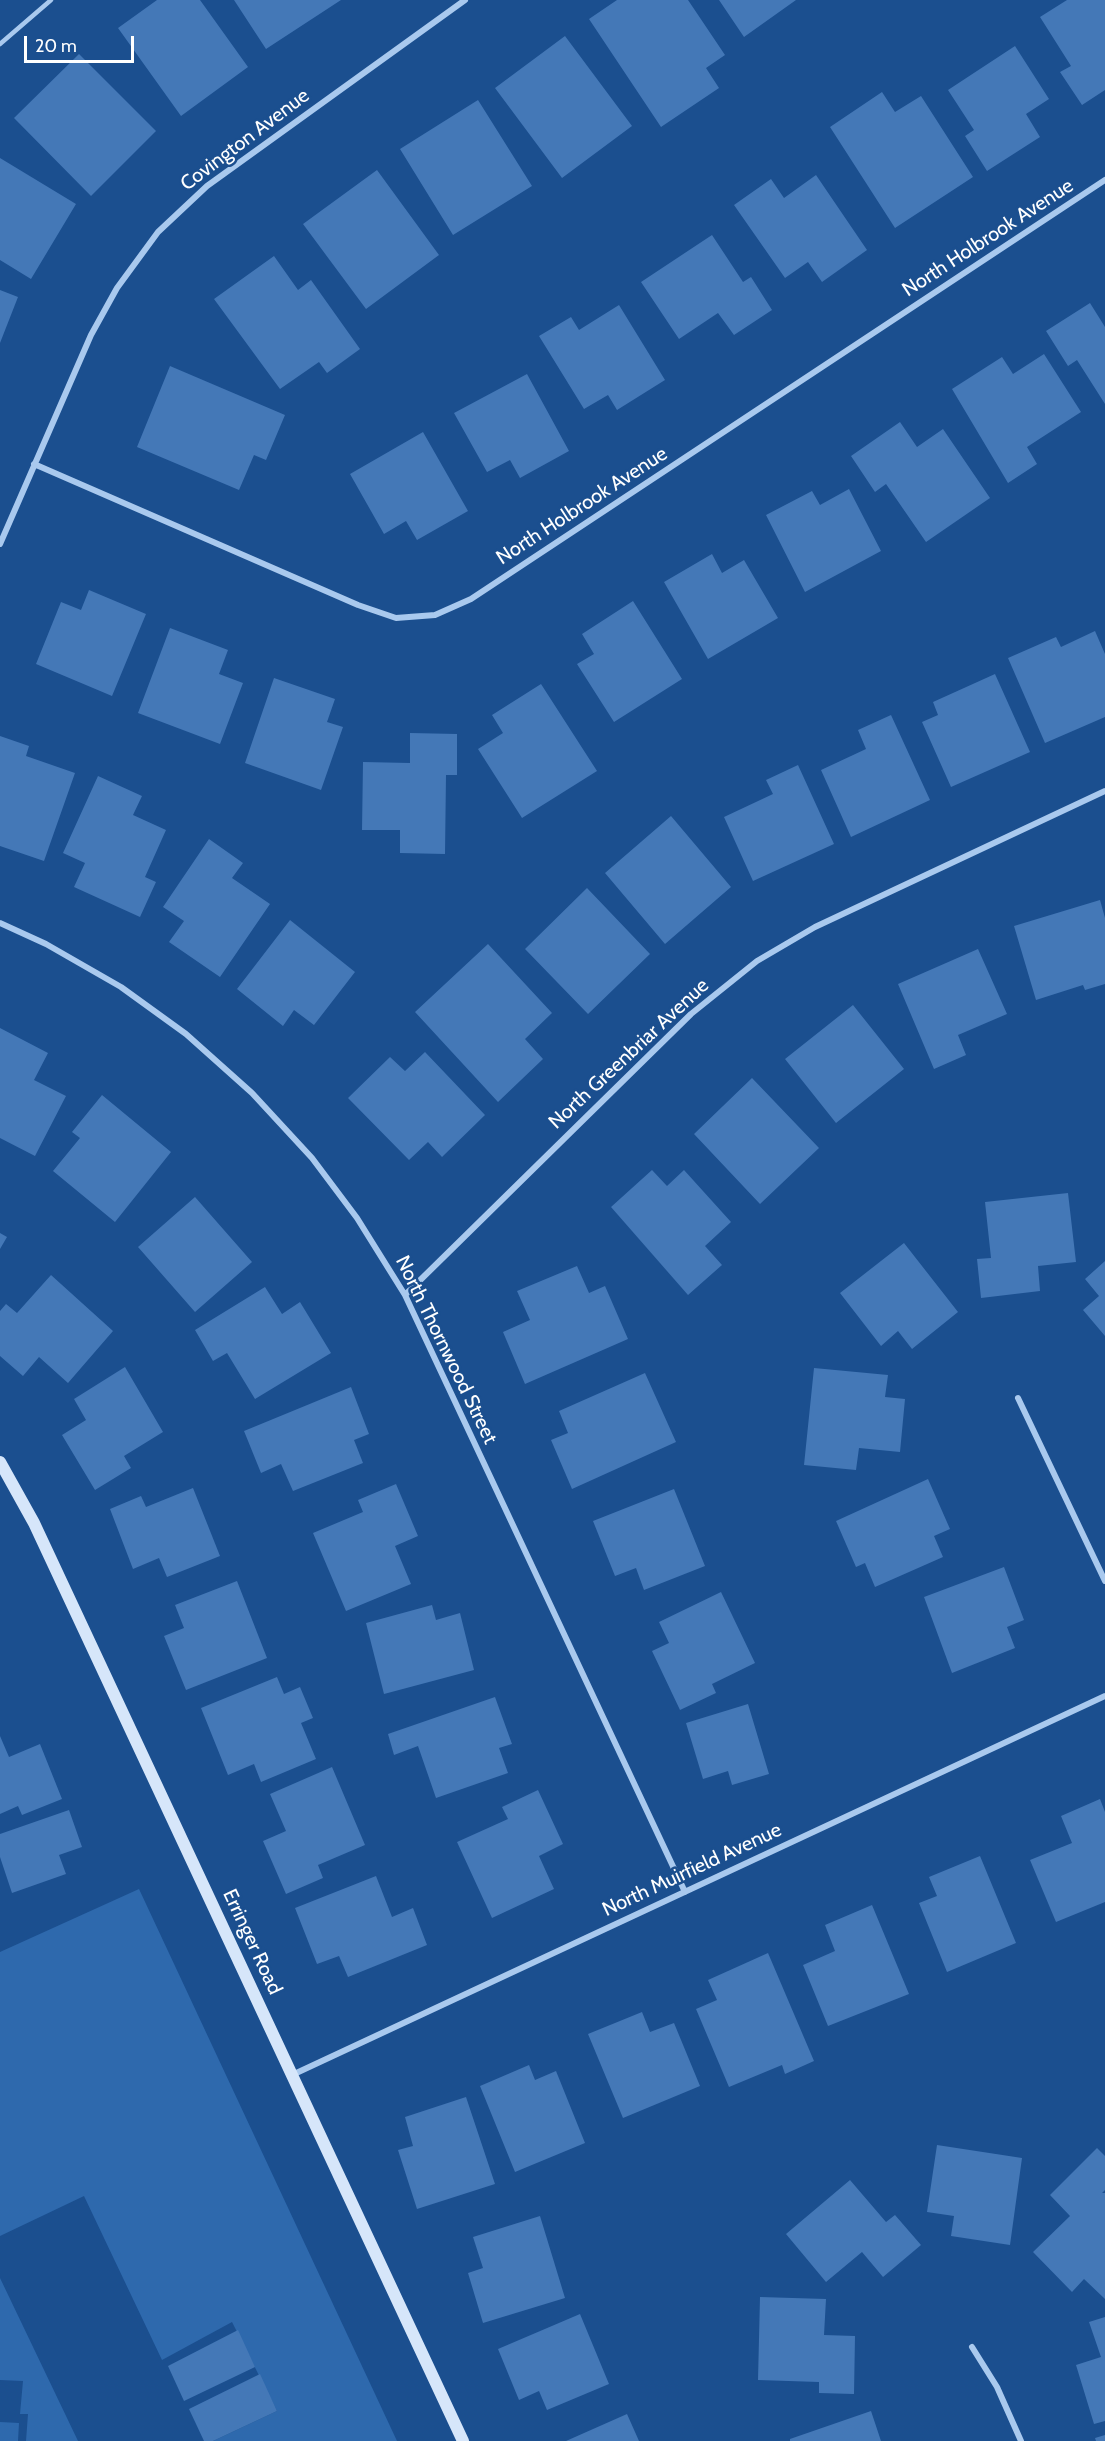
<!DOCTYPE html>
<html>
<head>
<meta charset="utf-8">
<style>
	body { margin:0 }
	#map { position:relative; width:1105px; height:2441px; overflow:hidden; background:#1b4f8f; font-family:Cabin,sans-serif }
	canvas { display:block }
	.scale { position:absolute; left:24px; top:36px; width:110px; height:27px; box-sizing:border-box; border:3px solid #fff; border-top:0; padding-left:8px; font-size:18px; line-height:21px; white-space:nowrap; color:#fff; -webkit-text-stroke:4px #1b4f8f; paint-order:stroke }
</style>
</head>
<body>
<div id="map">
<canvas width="1105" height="2441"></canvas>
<div class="scale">20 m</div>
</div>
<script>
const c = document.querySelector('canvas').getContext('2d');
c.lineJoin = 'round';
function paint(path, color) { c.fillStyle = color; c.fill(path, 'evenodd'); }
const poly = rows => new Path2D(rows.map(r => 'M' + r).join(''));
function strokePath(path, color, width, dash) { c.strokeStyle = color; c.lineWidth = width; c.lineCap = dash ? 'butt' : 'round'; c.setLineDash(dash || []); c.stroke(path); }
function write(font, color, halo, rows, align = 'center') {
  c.font = font + ' Cabin,sans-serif'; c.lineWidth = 5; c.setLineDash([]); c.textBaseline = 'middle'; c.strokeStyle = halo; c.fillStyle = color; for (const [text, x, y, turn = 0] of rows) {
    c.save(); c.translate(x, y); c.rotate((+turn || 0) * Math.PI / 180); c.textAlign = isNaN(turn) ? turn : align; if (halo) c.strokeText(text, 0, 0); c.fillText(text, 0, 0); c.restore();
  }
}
const green = poly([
	[139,1889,397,2441,213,2441,277,2411,232,2322,162,2360,84,2196,0,2236,0,1952],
	[0,2278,78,2441,26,2441,28,2414,20,2414,23,2381,0,2380],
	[0,2422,19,2423,18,2441,0,2441]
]);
const building = poly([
	[157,0,200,0,248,67,181,116,118,28],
	[234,0,341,0,266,49],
	[617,0,688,0,725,55,706,68,719,88,661,127,589,19],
	[719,0,796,0,744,37],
	[1067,0,1105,0,1105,90,1082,105,1060,72,1071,66,1040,17],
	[565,36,632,126,562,178,495,88],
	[1015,46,1049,99,1026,114,1040,137,987,171,965,136,974,130,948,90],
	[79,54,156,131,91,196,14,118],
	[882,92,895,112,921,96,973,177,895,228,830,127],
	[478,100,532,186,453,235,400,149],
	[0,158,76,204,31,279,0,260],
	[377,170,439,255,366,309,303,224],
	[816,175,867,250,822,282,808,262,785,278,734,205,771,179,784,198],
	[712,235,743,282,751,277,772,310,734,335,718,313,679,339,641,282],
	[274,256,298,290,311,280,360,349,327,373,319,362,280,389,214,299],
	[0,290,18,297,0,343],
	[1090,303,1105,327,1105,404,1077,360,1068,366,1046,331],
	[619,305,665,380,617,410,608,395,584,409,539,336,571,317,579,330],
	[1044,354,1081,412,1027,447,1037,464,1008,483,952,389,1002,357,1013,374],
	[170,366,285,415,266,460,254,455,239,490,137,447],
	[527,374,569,451,520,478,510,460,487,472,454,413],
	[900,422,917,447,943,429,990,498,926,542,886,484,875,492,851,456],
	[423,432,468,511,417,540,406,521,384,534,350,474],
	[849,489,881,551,805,592,766,515,812,491,820,505],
	[712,554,722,573,744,560,778,618,708,659,664,582],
	[89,590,146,614,112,696,36,664,61,602,81,610],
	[633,601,682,679,614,722,577,664,594,654,582,634],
	[170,628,228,650,219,674,243,683,220,744,138,713],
	[1095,631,1105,654,1105,717,1045,743,1008,658,1056,637,1061,647],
	[995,674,1030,752,951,787,922,722,938,715,933,702],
	[274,678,335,699,327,722,343,727,321,790,245,763],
	[541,684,597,771,522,818,478,749,503,733,492,715],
	[891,715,930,800,851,837,821,770,866,749,858,730],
	[410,733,457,734,457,775,446,775,445,854,400,853,400,830,362,830,363,762,410,763],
	[0,736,29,746,26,756,75,773,44,861,0,846],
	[798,765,834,844,753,881,724,817,773,794,766,780],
	[98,776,142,796,133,815,166,830,145,877,156,882,140,917,74,887,85,863,63,853],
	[671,816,731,887,665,944,605,873],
	[209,839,243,863,232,878,270,904,220,977,169,942,184,921,163,907],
	[587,888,650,954,588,1014,525,949],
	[1100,900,1105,918,1105,984,1085,990,1083,985,1036,1000,1014,926],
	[290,920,355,972,314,1025,294,1010,283,1026,237,989],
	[488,944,552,1013,525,1039,543,1059,498,1102,415,1012],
	[978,949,1007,1014,958,1035,966,1055,934,1069,898,984],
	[853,1005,904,1069,836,1123,785,1059],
	[0,1028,48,1053,34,1080,66,1096,35,1156,0,1138],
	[425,1052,485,1115,442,1157,428,1142,409,1160,348,1098,390,1057,405,1071],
	[752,1078,819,1148,760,1204,694,1134],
	[102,1095,171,1152,115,1222,53,1171,80,1138,72,1132],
	[652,1170,667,1186,684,1170,731,1222,705,1246,722,1265,688,1295,611,1207],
	[1068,1193,1076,1262,1038,1266,1040,1291,981,1298,977,1259,991,1258,985,1202],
	[195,1197,252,1262,195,1312,138,1247],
	[0,1233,7,1237,0,1249],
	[904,1243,958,1312,912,1349,898,1331,881,1346,840,1293],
	[1105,1261,1105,1336,1083,1310,1099,1296,1085,1279],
	[577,1266,589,1293,605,1286,628,1339,525,1384,503,1332,530,1320,517,1291],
	[51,1275,113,1331,68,1383,39,1357,23,1376,0,1356,0,1311,6,1304,17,1313],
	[265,1287,282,1314,300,1302,331,1353,255,1399,227,1353,213,1361,195,1330],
	[125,1367,163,1432,124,1456,131,1468,95,1490,62,1435,86,1420,74,1399],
	[814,1368,888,1375,885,1397,905,1399,900,1452,859,1448,856,1470,804,1465],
	[645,1373,676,1442,572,1489,551,1440,568,1433,559,1411],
	[351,1387,369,1434,354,1440,363,1463,293,1491,281,1464,261,1473,244,1431],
	[928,1479,950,1529,934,1536,943,1557,875,1587,865,1563,856,1567,836,1521],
	[396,1484,418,1536,395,1546,411,1584,346,1611,313,1533,363,1512,358,1500],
	[193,1488,220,1556,167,1577,159,1558,133,1569,110,1509,141,1496,146,1507],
	[674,1489,705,1566,644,1590,636,1568,615,1576,593,1521],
	[1004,1567,1024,1620,1007,1627,1015,1648,952,1673,924,1597],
	[237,1581,267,1658,186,1690,164,1636,184,1628,175,1605],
	[721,1592,755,1663,712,1684,716,1693,680,1710,652,1651,669,1643,659,1622],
	[432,1605,436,1620,460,1613,474,1670,384,1694,366,1623],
	[277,1677,284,1694,300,1687,313,1718,301,1723,316,1759,261,1782,254,1764,228,1775,201,1708],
	[495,1697,512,1744,499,1748,508,1773,436,1798,418,1746,394,1755,388,1734],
	[748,1704,769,1774,732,1785,728,1771,703,1779,686,1723],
	[0,1736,9,1757,40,1744,62,1799,22,1815,18,1806,0,1814],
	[332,1767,365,1845,318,1865,323,1878,286,1894,263,1841,286,1831,270,1794],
	[538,1790,563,1844,539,1856,554,1889,492,1918,457,1842,508,1819,502,1807],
	[1100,1799,1105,1812,1105,1902,1056,1922,1030,1860,1072,1843,1061,1816],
	[69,1810,82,1847,59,1855,66,1874,12,1893,0,1857,0,1834],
	[980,1856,1016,1943,947,1972,919,1903,937,1896,929,1877],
	[376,1876,392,1917,413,1908,427,1945,348,1977,339,1956,317,1964,295,1908],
	[872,1905,909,1994,828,2026,803,1965,835,1951,825,1925],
	[768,1953,814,2061,785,2074,782,2065,729,2087,696,2009,717,2000,708,1980],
	[642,2012,650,2032,674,2023,700,2086,623,2118,588,2034],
	[529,2065,535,2080,556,2071,585,2143,515,2172,480,2086],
	[466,2097,495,2184,417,2209,398,2150,413,2146,405,2117],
	[937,2145,1022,2158,1010,2245,951,2236,954,2216,927,2212],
	[1097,2148,1105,2156,1105,2190,1102,2193,1105,2193,1105,2299,1084,2279,1072,2292,1033,2252,1070,2216,1050,2195],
	[850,2180,886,2222,895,2215,921,2245,883,2277,862,2252,826,2282,786,2234],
	[540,2216,565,2298,483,2323,468,2273,483,2268,473,2237],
	[760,2297,826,2299,824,2335,855,2336,854,2394,819,2393,819,2382,758,2380],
	[580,2314,609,2384,547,2410,539,2391,519,2400,498,2349],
	[1105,2317,1105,2421,1094,2424,1076,2365,1101,2357,1089,2322],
	[238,2330,255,2367,184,2401,168,2366],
	[260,2374,277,2411,213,2441,204,2441,189,2409],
	[871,2411,881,2441,790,2441,790,2439],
	[627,2414,639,2441,566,2441],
	[1105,2435,1105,2441,1096,2441,1095,2438]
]);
const lane = poly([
	[0,44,51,0]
]);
const street = poly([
	[34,464,358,605,396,618,435,615,471,599,1105,180],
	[0,544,91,335,117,288,158,232,207,186,465,0],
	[0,923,46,944,121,987,186,1034,252,1093,312,1158,357,1218,405,1295,685,1892],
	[405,1295,691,1014,757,961,815,927,1105,791],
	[1018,1398,1105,1581],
	[292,2075,1105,1696],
	[972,2347,997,2387,1021,2441]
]);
const secondary = poly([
	[0,1462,34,1523,463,2441]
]);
const streetNames = [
	["Covington Avenue",245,140,-37],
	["North Holbrook Avenue",988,238,-33],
	["North Holbrook Avenue",582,506,-33],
	["North Greenbriar Avenue",629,1054,-43],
	["North Thornwood Street",446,1350,64],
	["North Muirfield Avenue",692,1870,-25],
	["Erringer Road",252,1942,65]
];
paint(green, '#2e69ad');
paint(building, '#4478b7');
strokePath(lane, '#a9c9ee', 4.5);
strokePath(street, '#a9c9ee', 6);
strokePath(secondary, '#d6e6fa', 12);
write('20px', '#fff', '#1b4f8f', streetNames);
</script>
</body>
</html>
